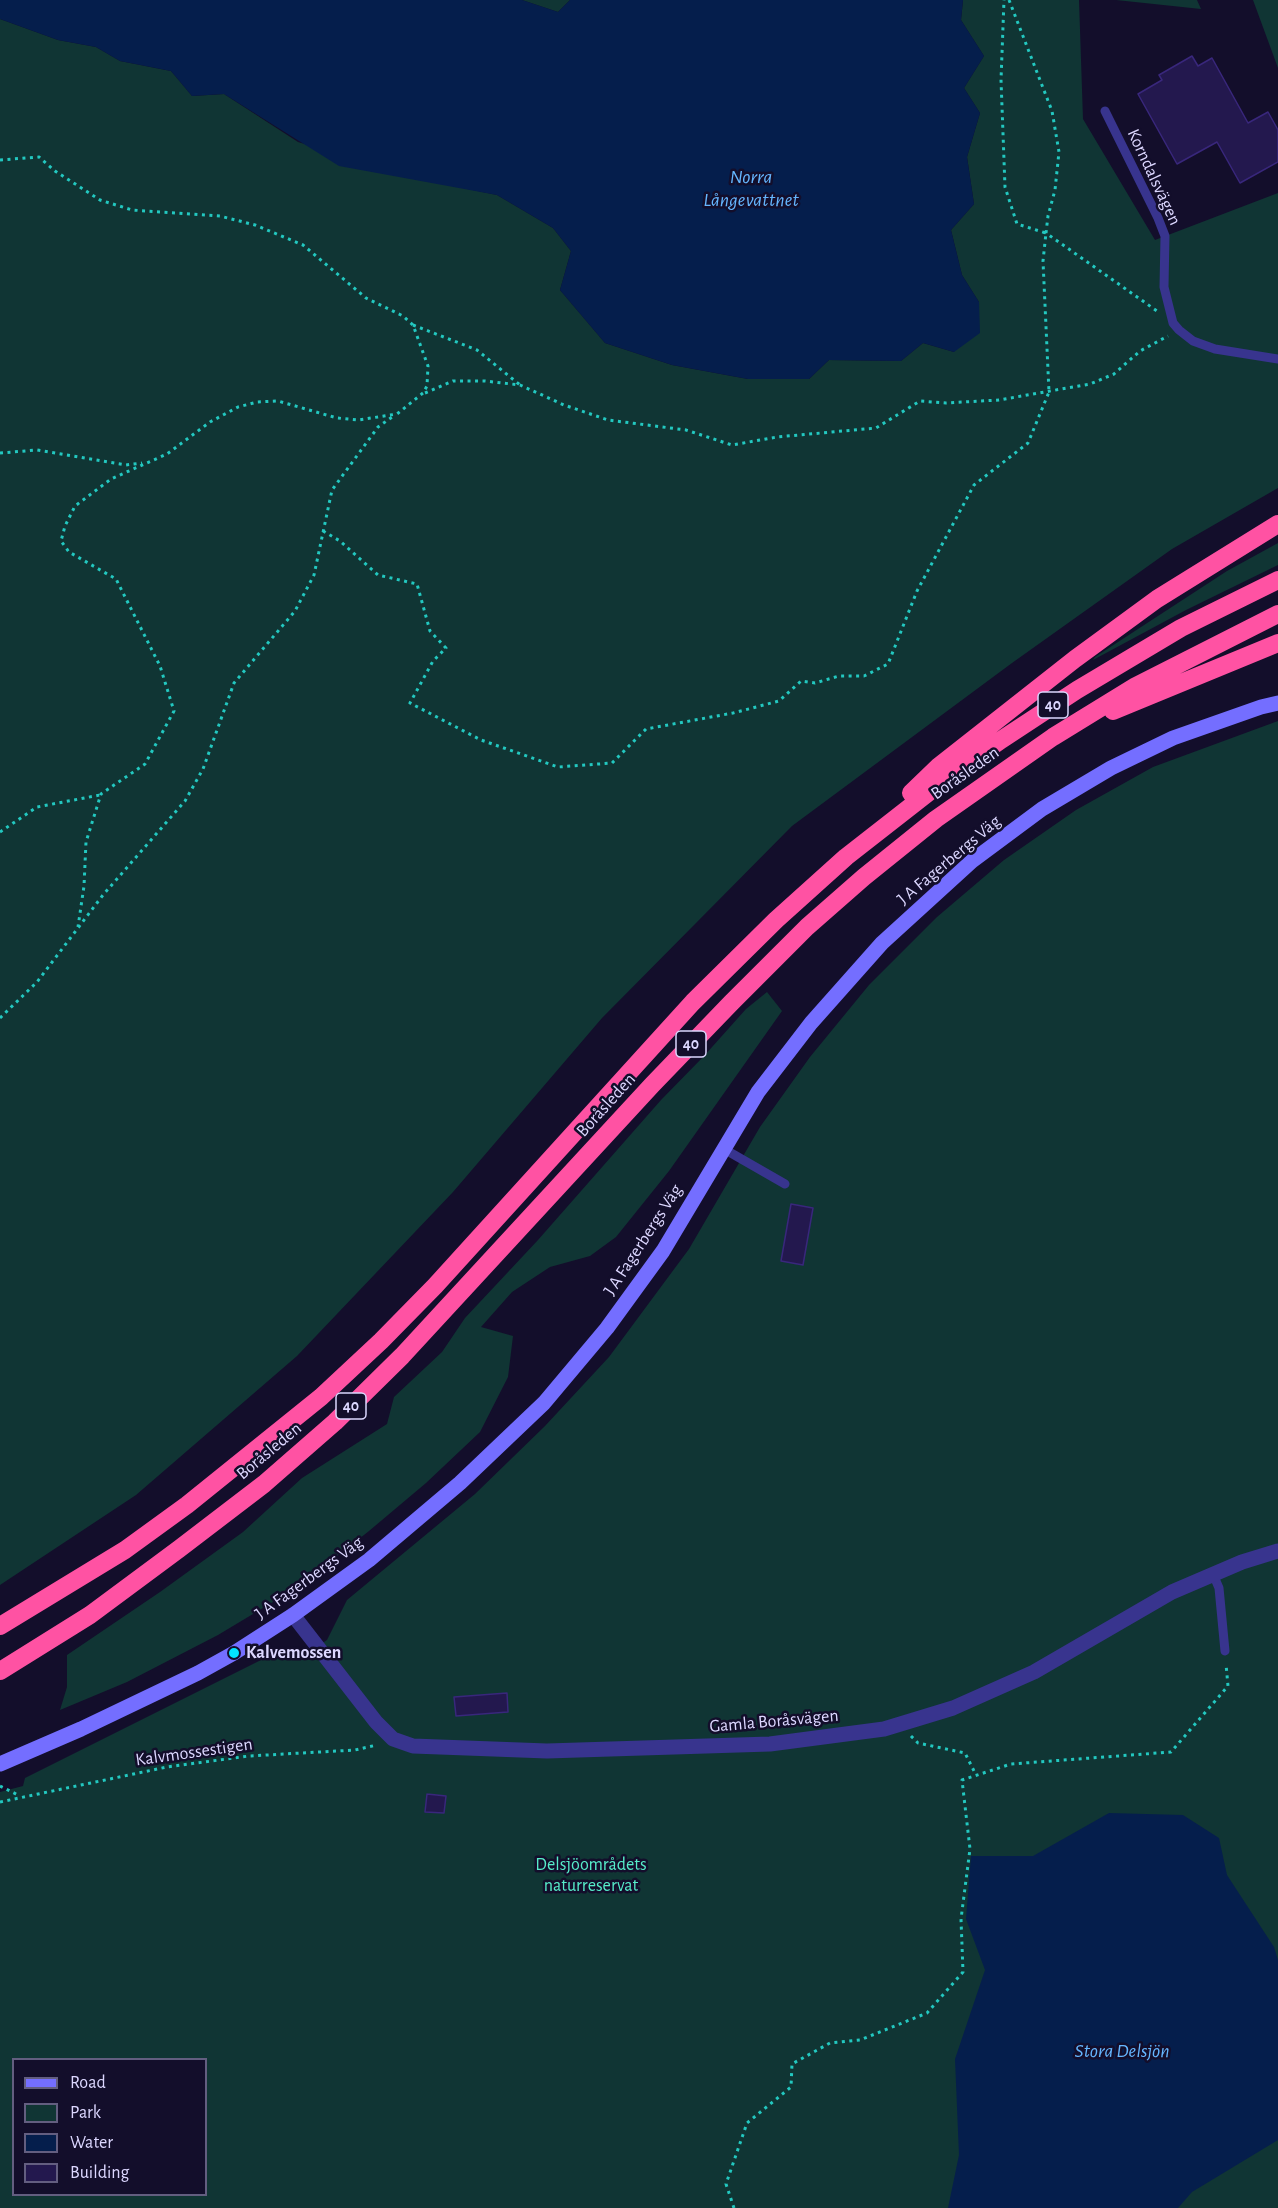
<!DOCTYPE html>
<html>
<head>
<meta charset="utf-8">
<style>
	body { margin:0 }
	#map { position:relative; width:1278px; height:2208px; overflow:hidden; background:#130e2b; font-family:"Alegreya Sans",sans-serif }
	canvas { display:block }
	.legend { position:absolute; left:12px; top:2058px; width:195px; height:138px; box-sizing:border-box; background:#130e2b; border:2px solid #635e80; margin:0; padding:8px 10px; list-style:none; font-size:18px; color:#dcd7ff }
	.legend li { display:flex; align-items:center; gap:12px; height:30px }
	.legend b { width:30px; border:2px solid #635e80 }
</style>
</head>
<body>
<div id="map">
<canvas width="1278" height="2208"></canvas>
<ul class="legend">
<li><b style="height:8px;background:#746eff"></b>Road</li>
<li><b style="height:16px;background:#103534"></b>Park</li>
<li><b style="height:16px;background:#051e4c"></b>Water</li>
<li><b style="height:16px;background:#23184e"></b>Building</li>
</ul>
</div>
<script>
const c = document.querySelector('canvas').getContext('2d');
c.lineJoin = 'round';
function paint(path, color) { c.fillStyle = color; c.fill(path, 'evenodd'); }
const poly = rows => new Path2D(rows.map(r => 'M' + r).join(''));
function strokePath(path, color, width, dash) { c.strokeStyle = color; c.lineWidth = width; c.lineCap = dash ? 'butt' : 'round'; c.setLineDash(dash || []); c.stroke(path); }
function write(font, color, halo, rows, align = 'center') {
  c.font = font + ' "Alegreya Sans",sans-serif'; c.lineWidth = 5; c.setLineDash([]); c.textBaseline = 'middle'; c.strokeStyle = halo; c.fillStyle = color; for (const [text, x, y, turn = 0] of rows) {
    c.save(); c.translate(x, y); c.rotate((+turn || 0) * Math.PI / 180); c.textAlign = isNaN(turn) ? turn : align; if (halo) c.strokeText(text, 0, 0); c.fillText(text, 0, 0); c.restore();
  }
}
const green = poly([
	[522,0,570,0,558,12],
	[963,0,1079,0,1083,119,1155,240,1278,193,1278,488,1172,549,1012,663,792,826,602,1018,453,1192,297,1356,136,1495,0,1585,0,19,58,40,96,47,120,61,171,71,192,96,224,94,298,142,419,179,497,195,553,228,571,251,560,290,605,343,672,365,748,379,809,379,829,360,901,361,923,343,954,352,979,302,962,275,951,230,974,204,967,157,980,113,964,88,984,56,961,20],
	[1116,0,1197,0,1201,9],
	[1253,0,1278,0,1278,68],
	[1278,543,1278,565,1186,610,1093,660,1095,657,1227,571],
	[1278,721,1278,2208,0,2208,0,1792,23,1786,25,1778,261,1660,307,1653,327,1640,347,1600,475,1494,545,1426,609,1357,689,1249,760,1127,810,1057,869,985,937,917,1004,860,1076,810,1153,767],
	[14,2060,206,2060,206,2194,14,2194],
	[767,992,782,1011,669,1171,616,1237,590,1256,550,1267,512,1292,481,1327,513,1336,508,1377,480,1432,426,1483,369,1531,298,1587,218,1635,127,1682,60,1710,67,1687,67,1655,160,1592,243,1532,302,1478,387,1424,394,1397,442,1352,465,1318,538,1240,661,1100,704,1056,746,1009]
]);
const water = poly([
	[0,0,522,0,558,12,570,0,963,0,961,20,984,56,964,88,980,113,967,157,974,204,951,230,962,275,979,302,980,333,954,352,923,343,901,361,829,360,809,379,748,379,672,365,605,343,560,290,571,251,553,228,497,195,339,166,224,94,192,96,171,71,120,61,96,47,58,40,0,19],
	[1109,1813,1183,1815,1219,1838,1227,1875,1274,1947,1278,1960,1278,2140,1192,2192,1178,2208,948,2208,959,2155,955,2059,985,1970,966,1919,971,1856,1033,1856]
]);
const building = poly([
	[1192,56,1198,66,1212,58,1248,123,1268,112,1278,130,1278,162,1240,183,1217,142,1177,164,1138,94,1162,80,1159,75,1192,56],
	[791,1204,813,1208,803,1265,781,1261,791,1204],
	[507,1693,508,1712,456,1716,454,1697,507,1693],
	[427,1794,446,1796,444,1813,425,1812,427,1794]
]);
const path = poly([
	[1009,0,1052,111,1059,152,1055,190,1048,216,1046,233,1157,311],
	[0,160,39,157,55,171,100,200,132,210,220,216,255,225,303,245,366,298,403,316,413,325,428,366,427,386,423,393,397,414,358,420,337,418,278,401,257,402,238,407,210,422,167,454,111,479,75,506,65,526,61,541,69,552,116,579,160,666,174,711,145,764,101,794,86,842,84,886,78,927],
	[413,325,477,350,520,385],
	[425,393,453,381,485,381,520,385,564,405,608,420,686,430,732,445,777,437,876,428,920,401,946,403,999,400,1090,384,1114,374,1140,351,1168,336],
	[0,453,37,450,126,465,142,463],
	[323,531,340,541,378,575,417,584,430,631,446,648,433,661,410,703,481,740,558,767,612,763,646,729,733,713,779,701,801,681,815,683,839,676,864,676,888,664,917,591,974,485,1028,443,1049,392,1043,261,1046,233,1017,224,1005,187,1001,80,1004,0],
	[0,832,37,807,100,795],
	[0,1018,37,982,103,895,185,801,203,769,234,683,295,611,314,575,332,490,378,427,395,415],
	[911,1736,918,1743,965,1753,976,1775],
	[0,1786,20,1796],
	[0,1802,167,1767,249,1756,355,1750,377,1745],
	[734,2208,726,2184,747,2123,791,2087,792,2064,830,2043,860,2040,927,2013,963,1972,961,1919,970,1849,962,1780,1011,1764,1171,1752,1228,1686,1226,1664]
]);
const lane = poly([
	[1105,111,1158,218,1165,236,1164,287,1173,323,1179,330,1193,341,1215,349,1278,359],
	[724,1149,785,1184],
	[1213,1574,1219,1588,1225,1651]
]);
const street = poly([
	[293,1615,376,1722,393,1739,413,1746,547,1751,770,1744,884,1729,953,1708,1034,1672,1172,1592,1242,1562,1278,1551]
]);
const secondary = poly([
	[0,1764,81,1729,198,1673,234,1653,293,1615,369,1560,460,1483,544,1403,607,1328,663,1251,758,1092,811,1023,882,943,972,861,1042,809,1111,768,1173,738,1261,707,1278,703]
]);
const highway = poly([
	[1113,711,1278,643],
	[911,793,939,766,1075,659,1157,599,1278,524],
	[0,1626,125,1550,187,1505,321,1397,381,1341,435,1286,693,1002,776,920,846,857,942,782,1001,740,1077,690,1181,628,1278,580],
	[0,1671,90,1615,179,1549,264,1484,335,1422,402,1356,652,1085,731,1003,807,927,864,877,936,819,1053,737,1136,686,1278,614]
]);
const markers = [
	[234,1653,6,"#03e3ff"]
];
const shields = [
	[1053,705,30],
	[691,1044,30],
	[351,1406,30]
];
const shieldNames = [
	["40",1053,705],
	["40",691,1044],
	["40",351,1406]
];
const streetNames = [
	["Korndalsvägen",1154,177,65],
	["Boråsleden",965,773,-35],
	["J A Fagerbergs Väg",949,860,-40],
	["Boråsleden",606,1105,-48],
	["J A Fagerbergs Väg",643,1240,-57],
	["Boråsleden",269,1451,-40],
	["J A Fagerbergs Väg",309,1578,-36],
	["Gamla Boråsvägen",774,1721,-5],
	["Kalvmossestigen",194,1752,-8]
];
const poiNames = [
	["Kalvemossen",246,1653]
];
const parkNames = [
	["Delsjöområdets",591,1865],
	["naturreservat",591,1886]
];
const waterNames = [
	["Norra",751,177],
	["Långevattnet",751,200],
	["Stora Delsjön",1122,2051]
];
paint(green, '#103534');
paint(water, '#051e4c');
paint(building, '#23184e');
strokePath(building, '#39277c', 1.5);
strokePath(path, '#23c8c0', 3, [3, 4.5]);
strokePath(lane, '#38348e', 9);
strokePath(street, '#38348e', 15);
strokePath(secondary, '#746eff', 15);
strokePath(highway, '#ff52a3', 18);
for (const [x, y, r, color] of markers) { const dot = new Path2D(); dot.arc(x, y, r, 0, 2 * Math.PI); c.fillStyle = color; c.fill(dot); strokePath(dot, '#130e2b', 2); }
for (const [x, y, w] of shields) { const box = new Path2D(); box.roundRect(x - w / 2, y - 13, w, 26, 4.5); c.fillStyle = '#130e2b'; c.fill(box); strokePath(box, '#dcd7ff', 1.5); }
write('bold 16px', '#dcd7ff', null, shieldNames);
write('18px', '#dcd7ff', '#130e2b', streetNames);
write('bold 18px', '#dcd7ff', '#130e2b', poiNames, 'left');
write('18px', '#56ecc9', '#130e2b', parkNames);
write('italic 20px', '#65b6ff', '#130e2b', waterNames);
</script>
</body>
</html>
